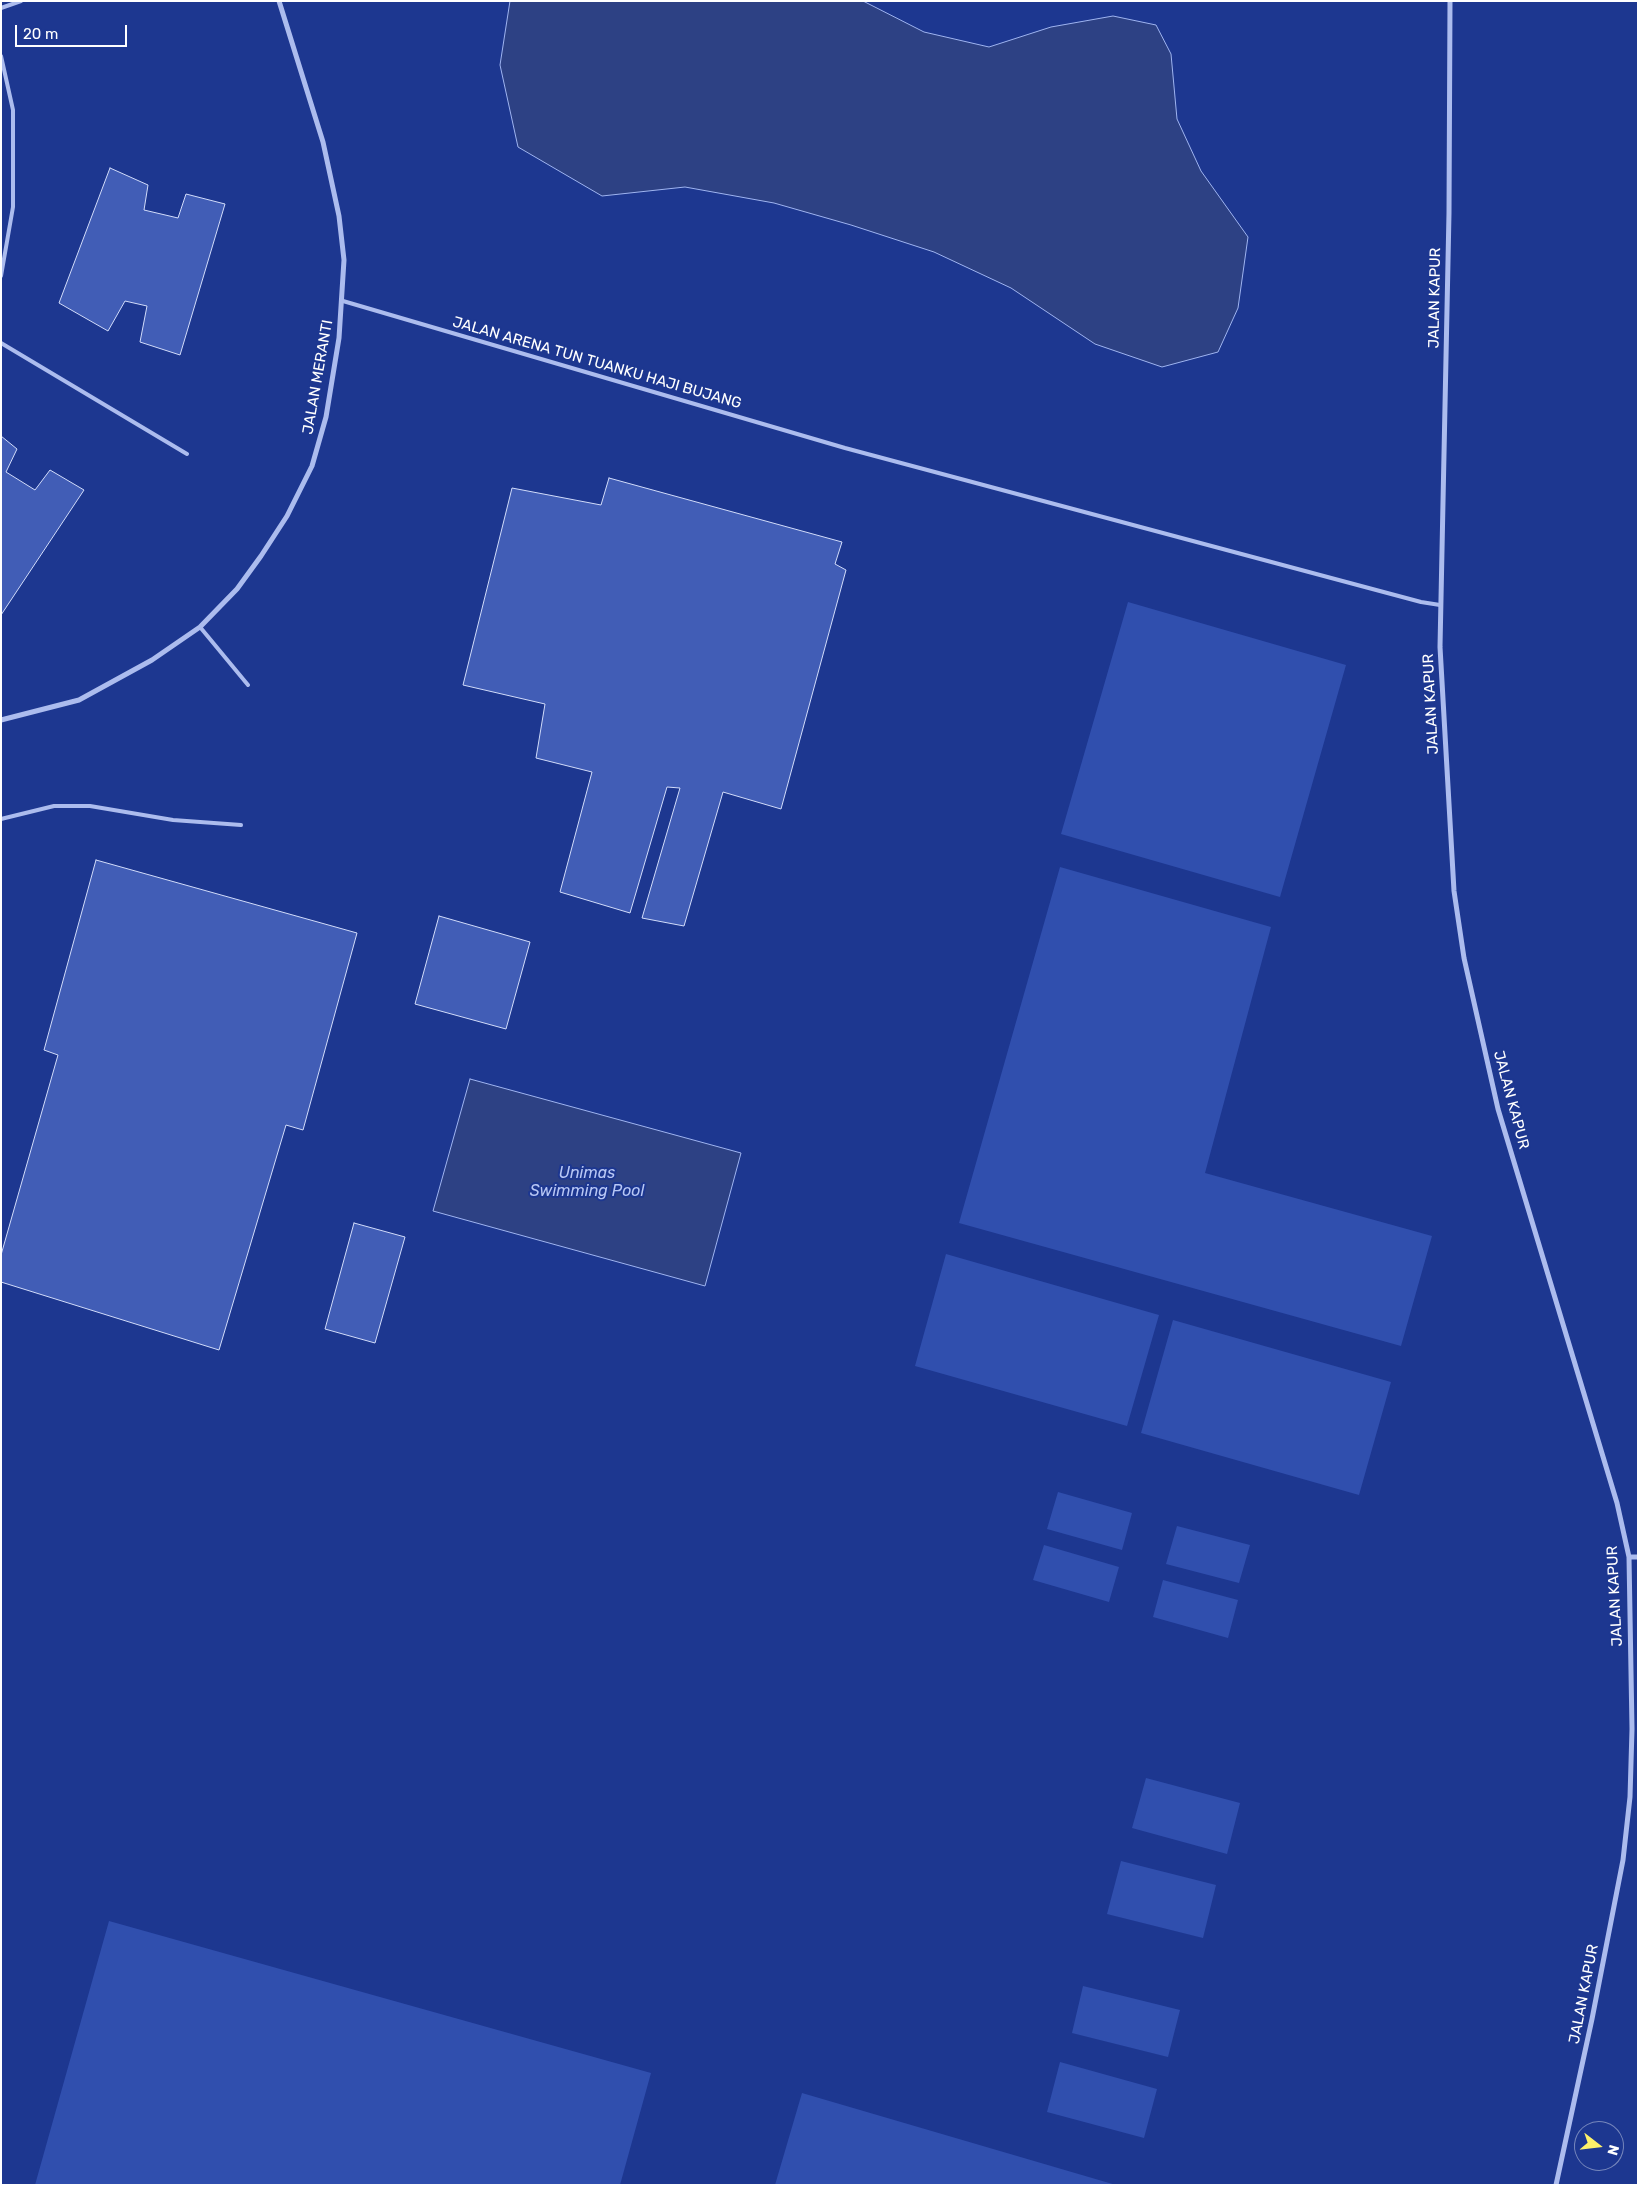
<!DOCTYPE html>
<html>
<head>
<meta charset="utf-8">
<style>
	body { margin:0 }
	#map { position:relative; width:1639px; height:2186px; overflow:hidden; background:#1d3790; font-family:Rubik,sans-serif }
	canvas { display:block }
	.frame { position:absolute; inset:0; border:2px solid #fff; pointer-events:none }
	.north { position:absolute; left:1574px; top:2121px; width:50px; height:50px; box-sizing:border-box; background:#1d3790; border:1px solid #7787bc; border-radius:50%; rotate:106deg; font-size:14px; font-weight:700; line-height:20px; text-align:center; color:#fff }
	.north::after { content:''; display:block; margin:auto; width:18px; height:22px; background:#fef16a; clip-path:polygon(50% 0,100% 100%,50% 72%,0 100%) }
	.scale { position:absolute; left:15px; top:25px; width:112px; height:22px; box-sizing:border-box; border:2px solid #fff; border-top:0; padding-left:6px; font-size:15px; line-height:18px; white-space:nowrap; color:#fff; -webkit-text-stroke:4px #1d3790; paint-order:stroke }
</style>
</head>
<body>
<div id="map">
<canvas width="1639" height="2186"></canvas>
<div class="frame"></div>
<div class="north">N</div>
<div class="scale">20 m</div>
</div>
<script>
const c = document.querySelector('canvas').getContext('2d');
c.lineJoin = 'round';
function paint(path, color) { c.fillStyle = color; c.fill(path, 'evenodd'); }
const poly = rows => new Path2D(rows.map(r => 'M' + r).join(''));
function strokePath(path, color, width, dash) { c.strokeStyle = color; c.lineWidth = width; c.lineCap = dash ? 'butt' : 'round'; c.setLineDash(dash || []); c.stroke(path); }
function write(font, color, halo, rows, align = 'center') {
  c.font = font + ' Rubik,sans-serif'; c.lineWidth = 4; c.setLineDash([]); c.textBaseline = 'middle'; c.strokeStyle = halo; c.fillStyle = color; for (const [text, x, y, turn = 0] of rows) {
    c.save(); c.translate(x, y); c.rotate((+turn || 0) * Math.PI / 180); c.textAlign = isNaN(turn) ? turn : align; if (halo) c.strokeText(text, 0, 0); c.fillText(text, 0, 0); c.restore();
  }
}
const green = poly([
	[1128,602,1346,665,1280,897,1061,834],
	[1060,867,1271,927,1205,1173,1432,1236,1401,1346,959,1223],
	[946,1254,1159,1315,1127,1426,915,1366],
	[1173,1320,1391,1382,1359,1495,1141,1433],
	[1058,1492,1132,1513,1122,1550,1047,1529],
	[1177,1526,1250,1545,1239,1583,1166,1564],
	[1044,1545,1119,1567,1109,1602,1033,1580],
	[1163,1580,1238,1600,1228,1638,1153,1617],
	[1146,1778,1240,1803,1227,1854,1132,1828],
	[1121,1861,1216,1885,1203,1938,1107,1914],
	[109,1921,651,2073,620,2185,35,2185],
	[1083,1986,1180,2010,1168,2057,1072,2033],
	[1060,2062,1157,2089,1144,2138,1047,2112],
	[802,2093,1116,2185,775,2185]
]);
const water = poly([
	[510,1,863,1,924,32,989,47,1051,27,1113,16,1156,25,1171,54,1177,119,1201,171,1248,237,1238,308,1218,352,1162,367,1095,344,1011,288,934,252,851,225,774,203,685,187,602,196,518,147,500,65,510,1],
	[470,1079,741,1153,705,1286,433,1211,470,1079]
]);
const building = poly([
	[110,168,148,185,144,210,178,218,186,194,225,204,180,355,140,342,147,306,125,301,108,331,59,303,110,168],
	[1,436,17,449,6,472,35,490,50,470,84,490,1,615,1,436],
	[609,478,842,542,835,564,846,570,781,809,723,792,684,926,642,918,680,788,667,787,630,913,560,892,592,772,536,758,545,704,463,685,512,488,601,505,609,478],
	[96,860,357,933,303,1130,286,1125,219,1350,1,1282,1,1255,58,1055,44,1050,96,860],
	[439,916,530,942,506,1029,415,1004,439,916],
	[354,1223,405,1237,375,1343,325,1329,354,1223]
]);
const lane = poly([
	[1,8,21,1],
	[1,56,13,110,13,207,1,276],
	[343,301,845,448,1421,602,1440,605],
	[1,343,187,454],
	[200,627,248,685],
	[1,819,54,806,90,806,173,820,241,825]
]);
const street = poly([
	[1450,1,1449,213,1440,647,1454,891,1464,958,1498,1109,1617,1503,1629,1557,1632,1729,1630,1797,1623,1860,1592,2019,1556,2185],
	[1,720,79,700,152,660,200,627,237,589,261,556,287,516,312,466,326,417,339,338,344,260,339,216,323,142,279,1],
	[1629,1557,1638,1557]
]);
const streetNames = [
	["JALAN KAPUR",1435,298,-89],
	["JALAN ARENA TUN TUANKU HAJI BUJANG",597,363,16],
	["JALAN MERANTI",318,377,-80],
	["JALAN KAPUR",1431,704,-93],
	["JALAN KAPUR",1511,1100,75],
	["JALAN KAPUR",1615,1596,-93],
	["JALAN KAPUR",1584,1994,-79]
];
const waterNames = [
	["Unimas",587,1173],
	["Swimming Pool",587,1191]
];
paint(green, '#304fae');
paint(water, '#2d4184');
strokePath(water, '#9fb4f0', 1);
paint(building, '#415db6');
strokePath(building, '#d2dcfa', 1);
strokePath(lane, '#acbcee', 4);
strokePath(street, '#acbcee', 5);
write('15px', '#fff', '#1d3790', streetNames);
write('italic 16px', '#b8c7f5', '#1d3790', waterNames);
</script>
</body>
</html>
